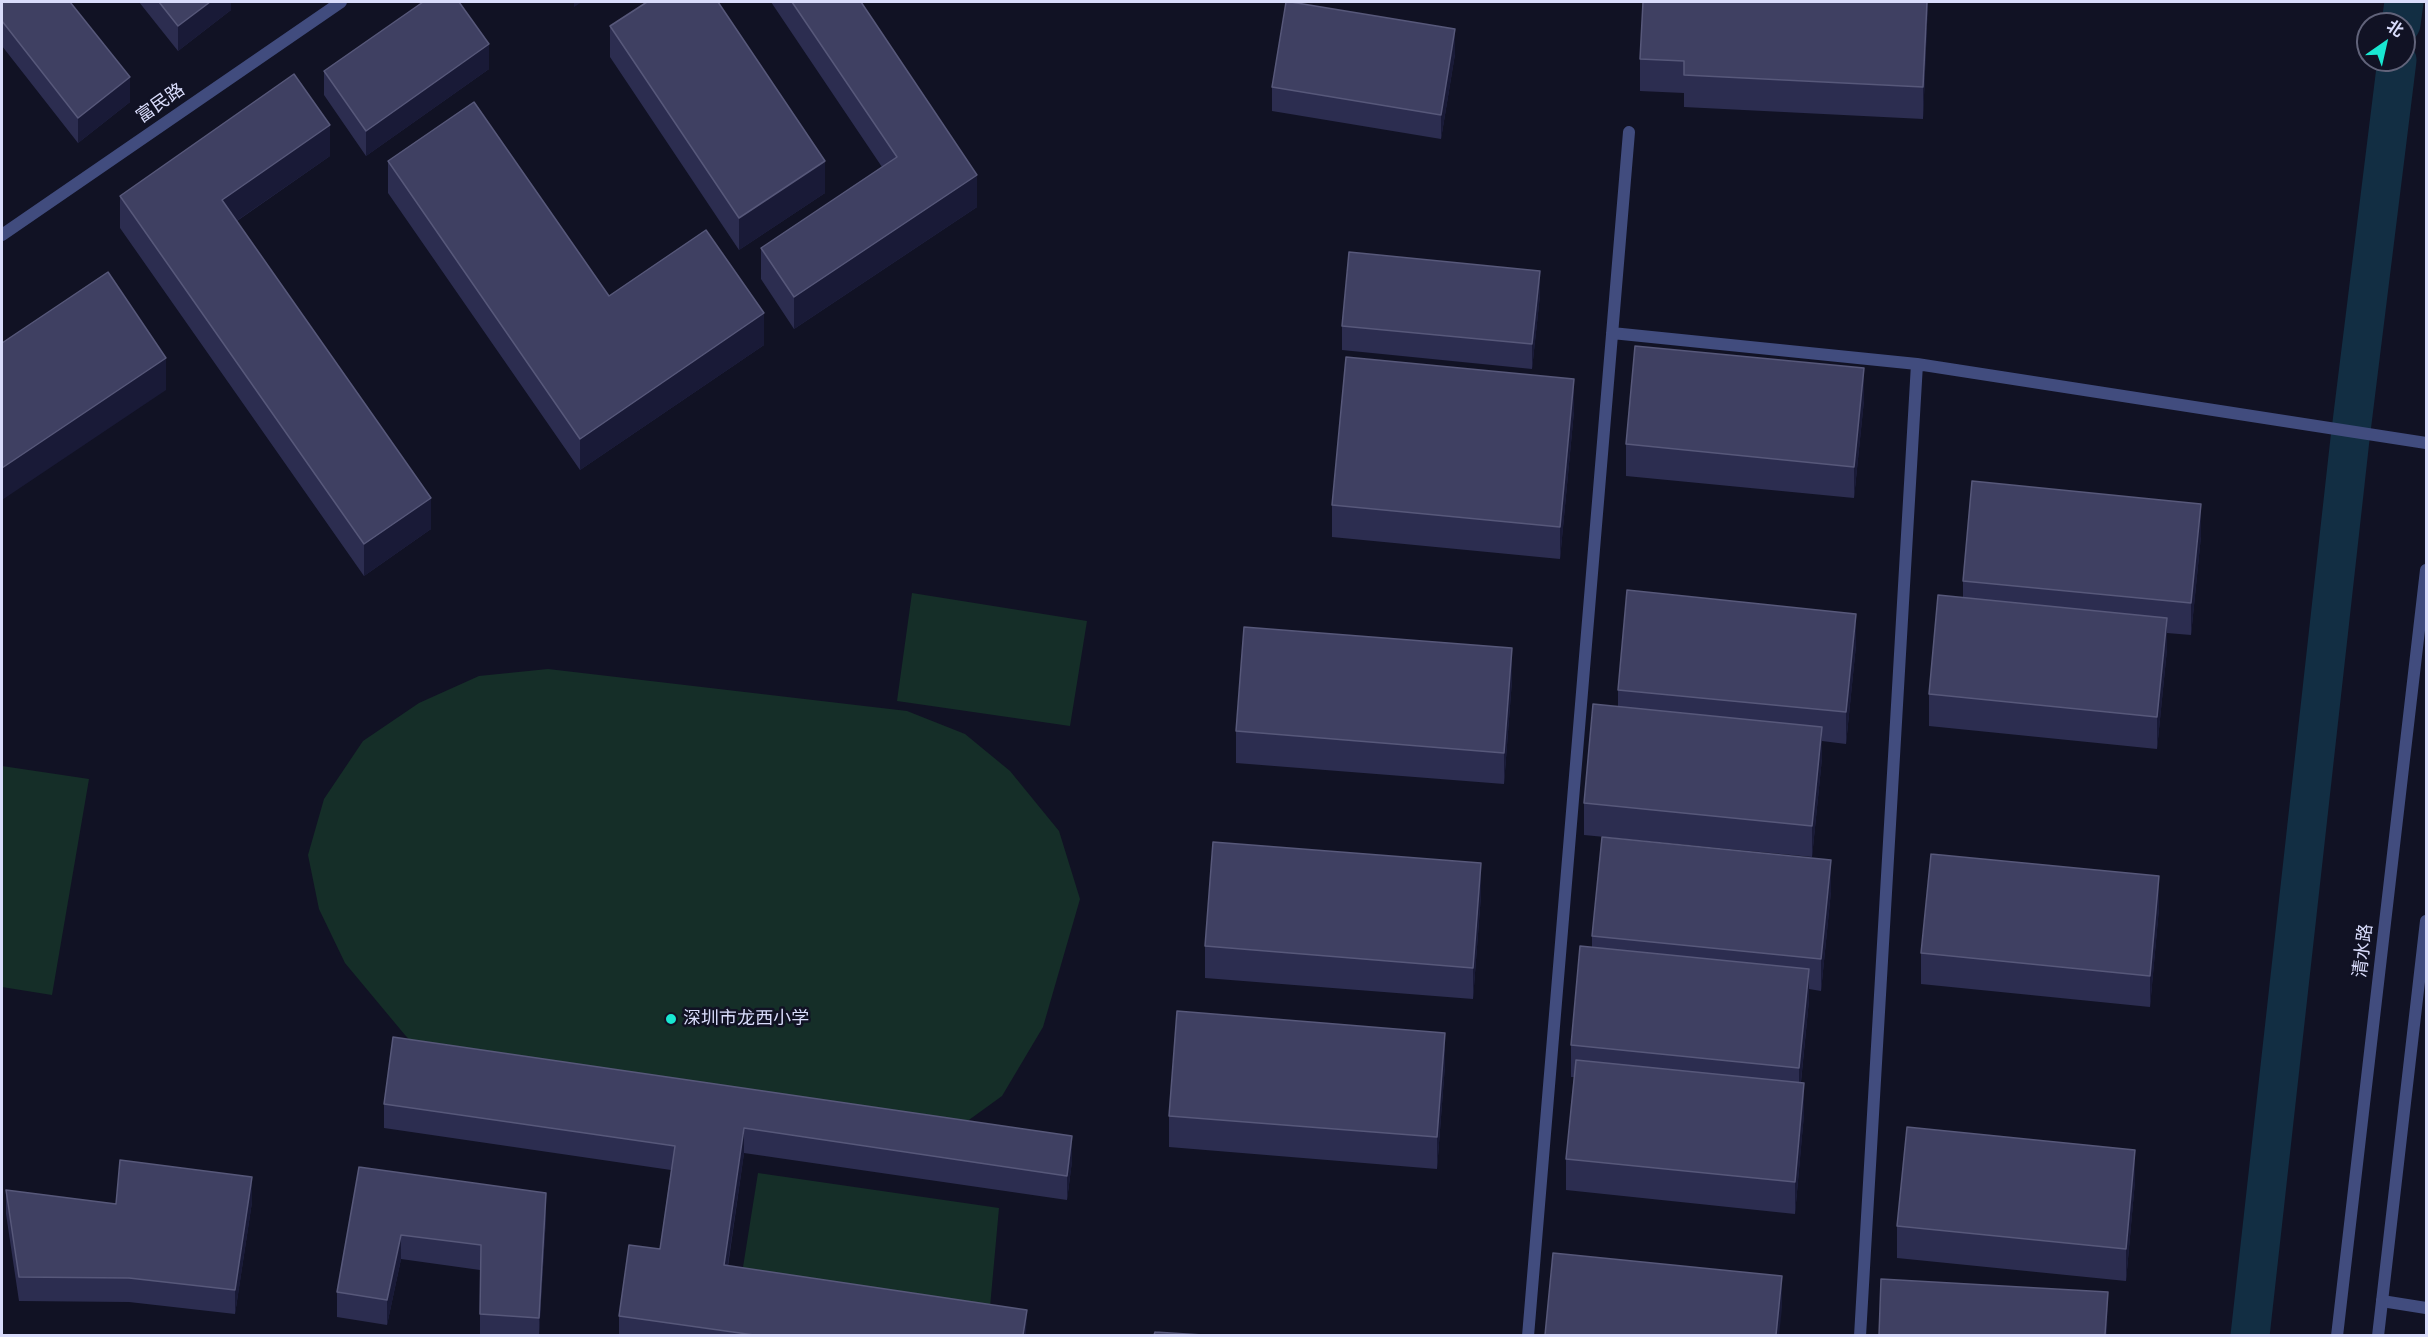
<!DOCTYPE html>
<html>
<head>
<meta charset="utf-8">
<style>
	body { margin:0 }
	#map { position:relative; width:2428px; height:1337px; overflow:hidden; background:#111224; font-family:Poppins,"Noto Sans SC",sans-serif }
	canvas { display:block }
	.frame { position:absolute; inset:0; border:3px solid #d9dcfb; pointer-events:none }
	.north { position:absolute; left:2356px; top:12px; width:60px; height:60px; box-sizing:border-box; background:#111224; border:2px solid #61637a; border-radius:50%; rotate:34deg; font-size:16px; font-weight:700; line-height:24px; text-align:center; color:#d9dcfb }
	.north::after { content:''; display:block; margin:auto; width:21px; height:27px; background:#19e7d1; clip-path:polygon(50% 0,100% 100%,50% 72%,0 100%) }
</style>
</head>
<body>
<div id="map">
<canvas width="2428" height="1337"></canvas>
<div class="frame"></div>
<div class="north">北</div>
</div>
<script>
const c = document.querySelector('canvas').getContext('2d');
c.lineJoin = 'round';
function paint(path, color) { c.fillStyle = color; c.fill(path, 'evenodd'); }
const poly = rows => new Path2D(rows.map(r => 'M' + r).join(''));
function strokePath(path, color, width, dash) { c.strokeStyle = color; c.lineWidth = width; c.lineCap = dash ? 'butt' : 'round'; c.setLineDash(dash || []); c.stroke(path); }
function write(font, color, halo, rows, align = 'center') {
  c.font = font + ' Poppins,"Noto Sans SC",sans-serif'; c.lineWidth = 5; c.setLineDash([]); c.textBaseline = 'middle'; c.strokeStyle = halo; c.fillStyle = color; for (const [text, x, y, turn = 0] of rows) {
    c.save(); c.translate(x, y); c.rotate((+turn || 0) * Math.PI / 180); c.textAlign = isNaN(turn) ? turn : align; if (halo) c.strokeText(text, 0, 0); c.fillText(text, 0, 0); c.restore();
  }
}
const green = poly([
	[912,593,1087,621,1070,726,897,701],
	[548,669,907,711,965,734,1010,771,1059,831,1080,899,1043,1027,1002,1096,944,1138,450,1082,405,1035,345,963,319,909,308,855,324,799,363,741,419,703,479,676],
	[2,766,89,779,52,995,2,987],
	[758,1173,999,1208,988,1329,740,1286]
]);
const canal = poly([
	[2401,24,2404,2],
	[2250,1336,2350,439,2397,60]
]);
const service = poly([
	[2382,1301,2426,1308]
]);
const minor = poly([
	[1612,333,1917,364,2426,443],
	[1528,1336,1629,132],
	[1860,1336,1917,364]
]);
const tertiary = poly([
	[2,235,341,2],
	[2337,1336,2426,570],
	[2378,1336,2426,921]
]);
const wall = poly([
	[2,2,130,102,78,143,2,46],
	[139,2,231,2,231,10,178,51],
	[771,2,861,2,977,207,794,329,761,279,761,248,882,167],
	[1643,2,1928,2,1923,119,1684,107,1684,93,1640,91,1640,59],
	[610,26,825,193,739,250,610,57],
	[1455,54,1441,139,1272,111,1272,87],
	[489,69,366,156,324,95,324,71],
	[330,156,237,221,431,529,364,576,120,228,120,196],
	[388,161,609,296,764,345,580,470,388,193],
	[1540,295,1532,369,1342,350,1342,326],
	[1864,400,1854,498,1626,476,1626,444],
	[1574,411,1560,559,1332,537,1332,505],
	[2201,536,2191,635,2167,633,2167,649,2157,749,1929,726,1929,694,1963,598,1963,581],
	[1856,645,1846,744,1822,741,1822,758,1812,857,1584,835,1584,803,1618,707,1618,690],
	[1512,680,1504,784,1236,763,1236,731],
	[1831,891,1821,991,1809,989,1809,1000,1801,1082,1804,1114,1795,1214,1566,1190,1566,1159,1574,1077,1571,1077,1571,1045,1592,947,1592,936],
	[1481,895,1473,999,1205,978,1205,946],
	[2159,908,2150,1007,1921,984,1921,953],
	[393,1037,1072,1161,1067,1200,744,1153,728,1266,1026,1335,619,1335,619,1316,660,1249,671,1170,384,1128,384,1104],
	[1445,1065,1437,1169,1169,1147,1169,1116],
	[359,1167,546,1217,539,1335,480,1335,480,1270,401,1259,387,1325,337,1317,337,1292],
	[2135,1181,2126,1281,1897,1258,1897,1226],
	[6,1190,116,1204,252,1202,235,1314,129,1302,19,1301,6,1214]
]);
const shadedWall = poly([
	[210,2,231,2,231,10,178,51,178,26],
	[574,2,582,2,574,7],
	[1927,2,1928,2,1923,119,1923,87],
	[1455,29,1455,54,1441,139,1441,115],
	[489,44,489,69,366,156,366,131],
	[130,77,130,102,78,143,78,118],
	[330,125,330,156,222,231,222,200],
	[825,161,825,193,739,250,739,218],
	[977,175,977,207,794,329,794,297],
	[1540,271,1540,295,1532,369,1532,344],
	[764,313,764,345,580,470,580,439],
	[166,358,166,390,2,500,2,468],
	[1864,368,1864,400,1854,498,1854,467],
	[1574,379,1574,411,1560,559,1560,527],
	[431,498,431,529,364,576,364,544],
	[2201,504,2201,536,2191,635,2191,603],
	[1856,614,1856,645,1846,744,1846,712],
	[2167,618,2167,649,2157,749,2157,717],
	[1512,648,1512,680,1504,784,1504,753],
	[1822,727,1822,758,1812,857,1812,826],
	[1831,860,1831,891,1821,991,1821,959],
	[1481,863,1481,895,1473,999,1473,968],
	[2159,876,2159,908,2150,1007,2150,976],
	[1809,969,1809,1000,1799,1100,1799,1068],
	[1445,1033,1445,1065,1437,1169,1437,1137],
	[1804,1083,1804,1114,1795,1214,1795,1182],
	[744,1128,744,1153,724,1290,724,1265],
	[1072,1136,1072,1161,1067,1200,1067,1176],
	[2135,1150,2135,1181,2126,1281,2126,1249],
	[252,1177,252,1202,235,1314,235,1290],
	[546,1193,546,1217,539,1335,539,1318],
	[401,1235,401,1259,387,1325,387,1300],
	[1782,1276,1782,1308,1779,1335,1776,1335],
	[2108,1292,2107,1335,2105,1335],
	[1027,1310,1026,1335,1023,1335]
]);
const building = poly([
	[2,2,70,2,130,77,78,118,2,21,2,2],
	[159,2,210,2,178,26,159,2],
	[423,2,459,2,489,44,366,131,324,71,423,2],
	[647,2,718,2,825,161,739,218,610,26,647,2],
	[792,2,861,2,977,175,794,297,761,248,897,157,792,2],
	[1286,2,1291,2,1455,29,1441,115,1272,87,1286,2],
	[1643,2,1927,2,1923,87,1684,75,1684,61,1640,59,1643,2],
	[294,74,330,125,222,200,431,498,364,544,120,196,294,74],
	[474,102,609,296,706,230,764,313,580,439,388,161,474,102],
	[1349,252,1540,271,1532,344,1342,326,1349,252],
	[108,272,166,358,2,468,2,343,108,272],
	[1635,346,1864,368,1854,467,1626,444,1635,346],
	[1346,357,1574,379,1560,527,1332,505,1346,357],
	[1972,481,2201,504,2191,603,1963,581,1972,481],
	[1627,590,1856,614,1846,712,1618,690,1627,590],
	[1938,595,2167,618,2157,717,1929,694,1938,595],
	[1244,627,1512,648,1504,753,1236,731,1244,627],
	[1593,704,1822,727,1812,826,1584,803,1593,704],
	[1602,837,1831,860,1821,959,1592,936,1602,837],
	[1213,842,1481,863,1473,968,1205,946,1213,842],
	[1931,854,2159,876,2150,976,1921,953,1931,854],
	[1580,946,1809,969,1799,1068,1571,1045,1580,946],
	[1177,1011,1445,1033,1437,1137,1169,1116,1177,1011],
	[393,1037,1072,1136,1067,1176,744,1128,724,1265,1027,1310,1023,1335,754,1335,619,1316,629,1245,660,1249,675,1146,384,1104,393,1037],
	[1576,1060,1804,1083,1795,1182,1566,1159,1576,1060],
	[1907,1127,2135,1150,2126,1249,1897,1226,1907,1127],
	[120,1160,252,1177,235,1290,129,1278,19,1277,6,1190,116,1204,120,1160],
	[359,1167,546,1193,539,1318,480,1314,481,1245,401,1235,387,1300,337,1292,359,1167],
	[1553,1253,1782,1276,1776,1335,1545,1335,1553,1253],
	[1881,1279,2108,1292,2105,1335,1879,1335,1881,1279],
	[1155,1332,1203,1335,1154,1335,1155,1332]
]);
const markers = [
	[671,1019,6,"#19e7d1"]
];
const streetNames = [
	["富民路",161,104,-35],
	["清水路",2364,951,-83]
];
const poiNames = [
	["深圳市龙西小学",683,1019]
];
paint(green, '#152e28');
strokePath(canal, '#122e43', 39);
strokePath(service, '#414c7e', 12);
strokePath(minor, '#414c7e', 12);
strokePath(tertiary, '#414c7e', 12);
paint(wall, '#2c2d50');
paint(shadedWall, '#191a37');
paint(building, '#3f4062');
strokePath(building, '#57587a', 1.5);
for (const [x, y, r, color] of markers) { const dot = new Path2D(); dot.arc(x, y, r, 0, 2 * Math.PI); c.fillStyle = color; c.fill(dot); strokePath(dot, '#111224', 2); }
write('18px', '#d9dcfb', '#111224', streetNames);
write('18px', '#d9dcfb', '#111224', poiNames, 'left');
</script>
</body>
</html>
